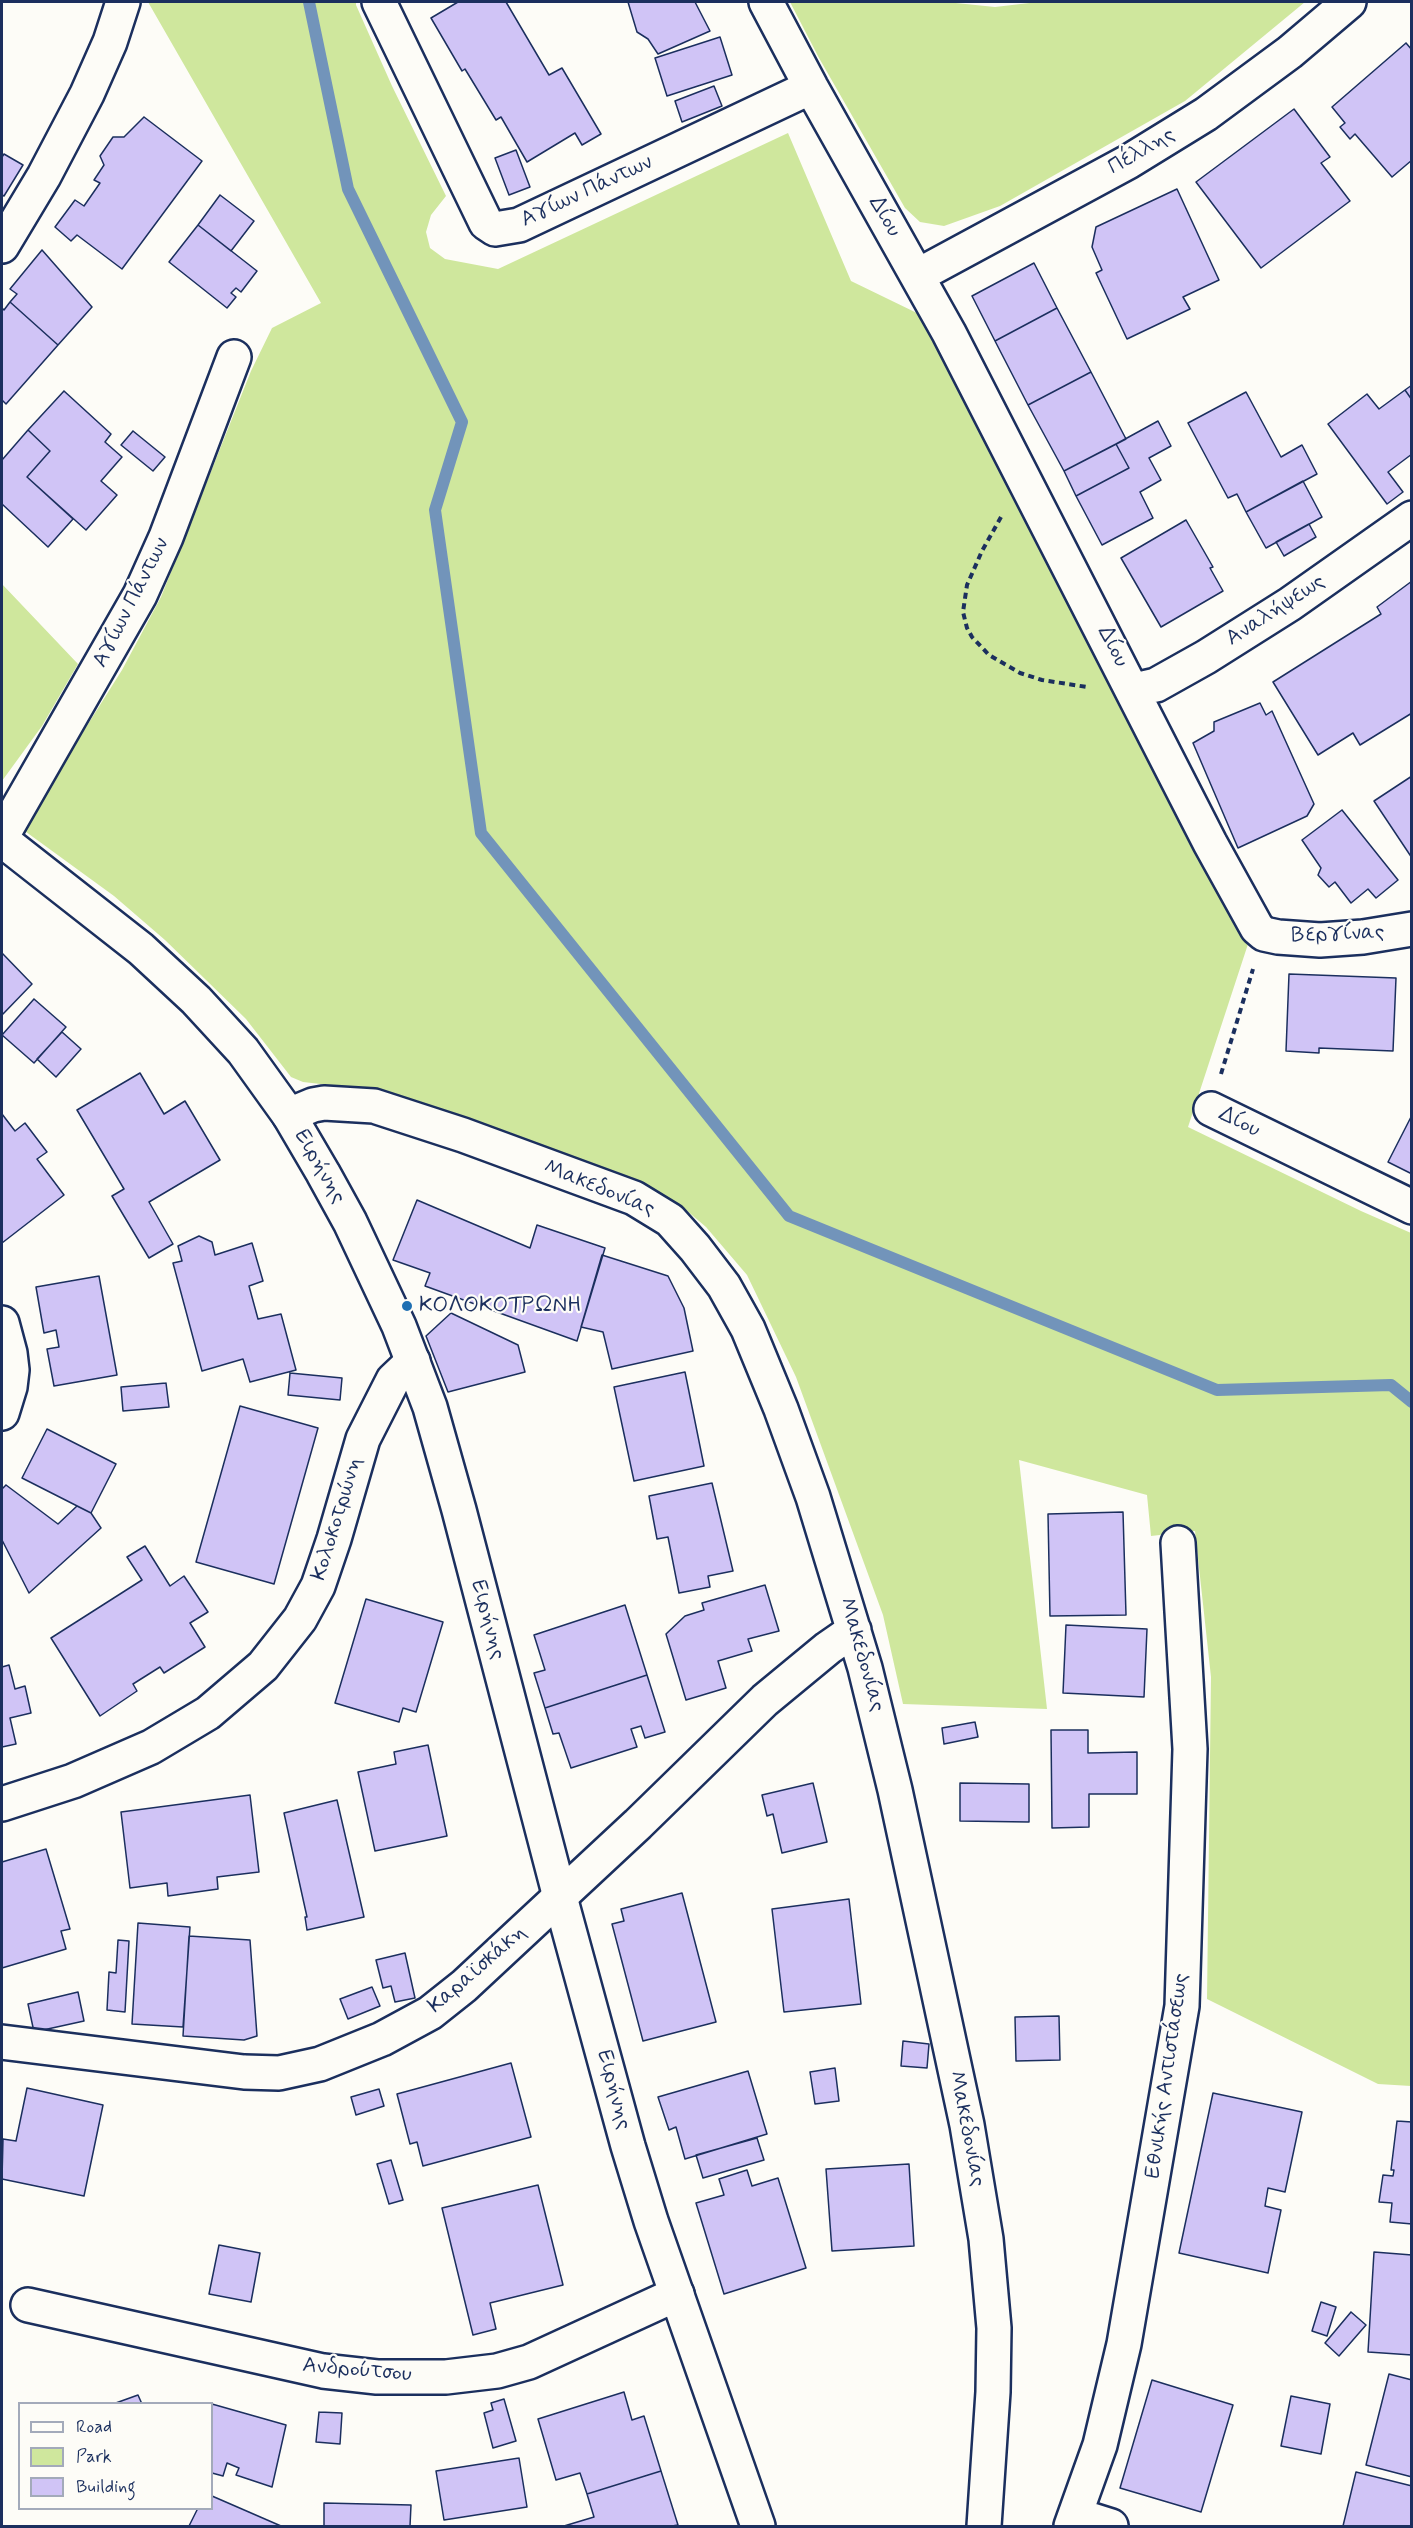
<!DOCTYPE html>
<html>
<head>
<meta charset="utf-8">
<style>
	body { margin:0 }
	#map { position:relative; width:1413px; height:2528px; overflow:hidden; background:#fdfcf7; font-family:Mynerve,sans-serif }
	canvas { display:block }
	.frame { position:absolute; inset:0; border:3px solid #1b2f5e; pointer-events:none }
	.legend { position:absolute; left:18px; top:2402px; width:195px; height:108px; box-sizing:border-box; background:#fdfcf7; border:2px solid #a3aaba; margin:0; padding:8px 10px; list-style:none; font-size:18px; color:#1b2f5e }
	.legend li { display:flex; align-items:center; gap:12px; height:30px }
	.legend b { width:30px; border:2px solid #a3aaba }
</style>
</head>
<body>
<div id="map">
<canvas width="1413" height="2528"></canvas>
<div class="frame"></div>
<ul class="legend">
<li><b style="height:8px;background:#fdfcf7"></b>Road</li>
<li><b style="height:16px;background:#cfe79d"></b>Park</li>
<li><b style="height:16px;background:#d0c4f6"></b>Building</li>
</ul>
</div>
<script>
const c = document.querySelector('canvas').getContext('2d');
c.lineJoin = 'round';
function paint(path, color) { c.fillStyle = color; c.fill(path, 'evenodd'); }
const poly = rows => new Path2D(rows.map(r => 'M' + r).join(''));
function strokePath(path, color, width, dash) { c.strokeStyle = color; c.lineWidth = width; c.lineCap = dash ? 'butt' : 'round'; c.setLineDash(dash || []); c.stroke(path); }
function write(font, color, halo, rows, align = 'center') {
  c.font = font + ' Mynerve,sans-serif'; c.lineWidth = 4.5; c.setLineDash([]); c.textBaseline = 'middle'; c.strokeStyle = halo; c.fillStyle = color; for (const [text, x, y, turn = 0] of rows) {
    c.save(); c.translate(x, y); c.rotate((+turn || 0) * Math.PI / 180); c.textAlign = isNaN(turn) ? turn : align; if (halo) c.strokeText(text, 0, 0); c.fillText(text, 0, 0); c.restore();
  }
}
const green = poly([
	[148,2,356,2,356,5,392,86,446,196,431,215,426,232,430,248,445,259,498,269,788,133,851,281,921,315,1126,713,1249,941,1188,1127,1361,1211,1411,1233,1411,2086,1378,2084,1207,1999,1211,1677,1195,1531,1151,1536,1147,1495,1019,1460,1047,1709,903,1704,883,1615,796,1377,747,1275,706,1227,679,1204,651,1188,511,1133,437,1108,374,1090,303,1082,291,1077,246,1019,165,940,114,896,22,829,122,670,161,597,251,371,272,328,321,303],
	[790,2,946,2,995,7,1038,2,1305,2,1185,101,1000,206,944,226,920,222,905,208,819,58],
	[2,584,78,664,42,726,2,781]
]);
const stream = poly([
	[309,2,348,189,462,422,435,510,481,833,789,1216,1217,1390,1391,1385,1412,1402]
]);
const building = poly([
	[458,2,506,2,549,75,562,68,601,134,582,145,575,133,527,162,501,117,496,120,465,69,462,71,431,18,458,2],
	[628,2,695,2,710,31,658,54,648,39,637,32,628,2],
	[720,37,732,75,667,96,655,58,720,37],
	[1406,43,1412,50,1412,160,1392,177,1355,134,1350,139,1340,127,1345,123,1332,107,1406,43],
	[714,86,722,106,682,122,675,101,714,86],
	[1294,109,1330,157,1321,163,1350,201,1261,268,1196,182,1294,109],
	[144,117,202,161,122,269,77,235,71,241,55,227,75,200,84,206,100,183,94,180,104,165,100,156,113,137,124,137,144,117],
	[516,150,530,187,509,195,495,158,516,150],
	[4,154,23,165,4,196,2,195,2,157,4,154],
	[1177,189,1219,280,1183,297,1190,309,1127,339,1096,273,1102,270,1092,247,1096,227,1177,189],
	[220,195,254,221,231,251,198,225,220,195],
	[198,225,257,271,241,292,236,288,231,293,236,297,227,308,169,262,198,225],
	[42,250,92,307,58,345,10,302,17,294,10,289,42,250],
	[1034,263,1057,308,995,341,972,296,1034,263],
	[10,302,58,345,6,404,2,400,2,308,4,310,10,302],
	[1057,308,1091,372,1028,405,995,341,1057,308],
	[1091,372,1126,439,1064,471,1028,405,1091,372],
	[1412,385,1412,400,1405,390,1412,385],
	[1405,390,1412,400,1412,454,1388,472,1403,492,1387,504,1328,424,1367,394,1379,409,1405,390],
	[64,391,111,434,105,442,122,457,101,481,117,495,86,530,27,477,50,451,28,430,64,391],
	[1246,392,1281,457,1302,445,1317,474,1246,512,1237,494,1228,498,1188,423,1246,392],
	[1158,421,1171,446,1149,458,1161,480,1140,492,1153,518,1102,545,1076,496,1129,468,1116,444,1158,421],
	[28,430,50,451,27,477,73,519,48,547,2,504,2,460,28,430],
	[133,431,165,457,153,471,121,445,133,431],
	[1116,444,1129,468,1076,496,1064,471,1116,444],
	[1303,481,1322,517,1266,548,1246,512,1303,481],
	[1186,520,1213,567,1210,568,1223,591,1161,627,1121,558,1186,520],
	[1309,524,1316,537,1284,556,1276,542,1309,524],
	[1412,581,1412,713,1360,745,1353,733,1318,755,1273,682,1381,614,1377,607,1412,581],
	[1260,703,1266,715,1272,711,1314,804,1307,816,1238,848,1193,743,1214,731,1214,722,1260,703],
	[1412,776,1412,858,1374,801,1412,776],
	[1342,810,1398,880,1376,898,1368,889,1351,903,1335,882,1329,887,1318,875,1321,868,1302,840,1342,810],
	[2,953,32,984,3,1014,2,1012,2,953],
	[1289,974,1396,978,1393,1051,1319,1048,1319,1053,1286,1051,1289,974],
	[34,999,66,1027,34,1063,2,1035,34,999],
	[62,1032,81,1049,56,1077,37,1059,62,1032],
	[140,1073,164,1114,185,1101,220,1160,149,1202,173,1244,149,1258,112,1196,124,1189,77,1110,140,1073],
	[2,1114,15,1131,25,1123,47,1152,37,1159,64,1195,2,1243,2,1114],
	[1412,1115,1412,1174,1388,1162,1412,1115],
	[417,1200,530,1248,537,1225,605,1248,577,1341,425,1286,430,1273,393,1260,417,1200],
	[199,1236,212,1242,215,1255,252,1243,263,1281,249,1286,258,1319,281,1314,296,1370,250,1382,243,1359,202,1371,173,1263,182,1261,178,1246,199,1236],
	[602,1255,668,1276,684,1308,693,1351,612,1369,603,1332,581,1327,602,1255],
	[99,1276,117,1375,54,1386,47,1349,59,1347,56,1330,44,1333,36,1287,99,1276],
	[451,1313,518,1345,525,1372,448,1392,426,1336,451,1313],
	[685,1372,704,1466,634,1481,614,1387,685,1372],
	[290,1373,342,1378,340,1400,288,1395,290,1373],
	[166,1383,169,1407,123,1411,121,1387,166,1383],
	[240,1406,318,1428,274,1584,196,1562,240,1406],
	[47,1429,116,1464,91,1513,22,1478,47,1429],
	[712,1483,733,1571,708,1576,710,1587,679,1593,668,1537,657,1539,649,1496,712,1483],
	[6,1485,58,1524,77,1506,91,1513,101,1528,29,1593,2,1540,2,1489,6,1485],
	[1123,1512,1126,1615,1050,1616,1048,1514,1123,1512],
	[145,1546,170,1586,184,1576,208,1612,190,1623,205,1647,164,1673,160,1667,133,1684,137,1691,100,1716,51,1638,142,1580,127,1557,145,1546],
	[765,1585,779,1631,748,1639,752,1651,718,1661,726,1688,686,1700,666,1634,685,1616,704,1610,702,1603,765,1585],
	[366,1599,443,1622,416,1712,403,1708,399,1722,335,1703,366,1599],
	[625,1605,647,1675,545,1708,534,1673,545,1670,534,1635,625,1605],
	[1066,1625,1147,1629,1144,1697,1063,1693,1066,1625],
	[9,1665,15,1689,25,1686,31,1713,10,1718,16,1744,2,1747,2,1667,9,1665],
	[647,1675,665,1732,645,1738,641,1726,631,1729,637,1747,571,1768,559,1733,553,1734,545,1708,647,1675],
	[975,1722,978,1737,944,1744,942,1728,975,1722],
	[1051,1730,1088,1730,1088,1753,1137,1752,1137,1794,1089,1794,1089,1827,1052,1828,1051,1730],
	[428,1745,447,1836,375,1851,358,1772,396,1764,394,1752,428,1745],
	[813,1783,827,1842,782,1853,773,1814,767,1816,762,1795,813,1783],
	[960,1783,1029,1784,1029,1822,960,1821,960,1783],
	[250,1795,259,1872,217,1877,218,1889,168,1896,167,1883,130,1888,121,1812,250,1795],
	[337,1800,364,1917,307,1930,305,1917,307,1917,284,1813,337,1800],
	[46,1849,70,1929,61,1931,66,1949,2,1968,2,1862,46,1849],
	[682,1893,716,2022,643,2041,612,1924,624,1921,621,1909,682,1893],
	[849,1899,861,2004,784,2012,772,1909,849,1899],
	[138,1923,190,1927,183,2027,132,2024,138,1923],
	[189,1936,250,1940,257,2036,244,2040,183,2036,189,1936],
	[118,1940,129,1941,125,2012,107,2010,109,1972,116,1973,118,1940],
	[405,1953,415,1998,395,2002,391,1986,383,1988,376,1960,405,1953],
	[372,1987,380,2006,348,2019,340,1999,372,1987],
	[78,1992,84,2021,34,2032,28,2004,78,1992],
	[1059,2016,1060,2060,1016,2061,1015,2017,1059,2016],
	[903,2041,929,2044,927,2068,901,2066,903,2041],
	[511,2063,531,2137,423,2166,417,2142,410,2144,397,2094,511,2063],
	[835,2068,839,2101,815,2104,810,2072,835,2068],
	[748,2071,767,2134,685,2159,676,2127,669,2130,658,2097,748,2071],
	[27,2088,103,2105,84,2196,2,2179,3,2139,16,2141,27,2088],
	[379,2089,384,2106,356,2115,351,2097,379,2089],
	[1213,2093,1302,2112,1285,2192,1268,2188,1265,2206,1281,2210,1268,2273,1179,2253,1213,2093],
	[1397,2121,1412,2122,1412,2224,1390,2222,1392,2203,1379,2202,1383,2175,1393,2176,1394,2170,1391,2170,1397,2121],
	[757,2138,764,2160,703,2178,696,2155,757,2138],
	[391,2160,403,2200,389,2204,377,2164,391,2160],
	[909,2164,914,2246,832,2251,826,2169,909,2164],
	[747,2170,752,2186,778,2178,806,2268,724,2294,696,2203,724,2195,719,2179,747,2170],
	[538,2185,563,2285,490,2303,496,2329,473,2335,442,2208,538,2185],
	[219,2245,260,2253,251,2302,209,2294,219,2245],
	[1374,2252,1412,2255,1412,2355,1368,2352,1374,2252],
	[1321,2302,1336,2307,1327,2336,1312,2331,1321,2302],
	[1351,2312,1366,2325,1339,2356,1325,2343,1351,2312],
	[1389,2374,1412,2380,1412,2477,1366,2465,1389,2374],
	[1152,2380,1233,2405,1201,2512,1120,2488,1152,2380],
	[624,2392,632,2420,644,2416,661,2471,587,2494,580,2473,556,2480,538,2419,624,2392],
	[138,2395,142,2404,113,2404,138,2395],
	[1291,2396,1330,2404,1321,2454,1281,2446,1291,2396],
	[504,2399,516,2441,493,2448,484,2413,493,2410,491,2403,504,2399],
	[212,2404,286,2425,272,2487,236,2475,239,2468,227,2463,223,2476,212,2473,212,2404],
	[319,2412,342,2413,340,2444,316,2442,319,2412],
	[519,2458,527,2507,444,2520,436,2471,519,2458],
	[661,2471,678,2525,672,2526,564,2526,594,2517,587,2494,661,2471],
	[1356,2472,1412,2486,1412,2526,1343,2526,1356,2472],
	[212,2496,281,2526,189,2526,198,2508,212,2508,212,2496],
	[324,2503,411,2505,410,2526,324,2526,324,2503]
]);
const path = poly([
	[1001,517,982,551,967,585,963,612,967,628,972,637,989,655,1020,673,1042,680,1087,687],
	[1221,1074,1253,969]
]);
const minor = poly([
	[379,2,486,223,495,229,519,225,811,87],
	[766,2,811,87,949,333,1210,843,1257,928,1264,934,1278,937,1320,940,1363,937,1412,929],
	[2,246,44,176,87,94,110,42,123,2],
	[917,276,1128,162,1206,114,1290,52,1349,2],
	[1134,690,1156,685,1206,657,1290,604,1412,518],
	[2,836,140,595,166,537,234,357],
	[1211,1109,1412,1207],
	[289,1115,313,1105,324,1103,374,1106,463,1135,634,1198,670,1220,695,1248,724,1286,748,1329,781,1409,813,1497,865,1668,895,1790,967,2125,986,2239,994,2328,993,2392,984,2526],
	[2,1323,10,1353,12,1370,10,1387,2,1413],
	[2,1804,73,1781,151,1747,208,1713,263,1666,300,1619,318,1586,334,1539,363,1439,393,1380,413,1361],
	[2,2042,244,2072,279,2073,320,2064,382,2039,430,2013,464,1986,638,1824,765,1700,828,1648,854,1630],
	[28,2305,323,2371,377,2377,446,2377,497,2371,529,2362,677,2294],
	[1076,2515,1111,2526],
	[1071,2526,1100,2445,1124,2344,1182,2006,1190,1749,1178,1543]
]);
const tertiary = poly([
	[2,840,141,949,196,1000,243,1051,289,1115,323,1173,350,1222,399,1326,430,1407,459,1510,560,1897,628,2146,651,2221,758,2526]
]);
const markers = [
	[407,1306,6,"#1f6fb2"]
];
const streetNames = [
	["Πέλλης",1142,152,-30],
	["Αγίων Πάντων",587,192,-25],
	["Δίου",884,217,60],
	["Αγίων Πάντων",132,603,-63],
	["Αναλήψεως",1276,611,-33],
	["Δίου",1112,647,63],
	["Βεργίνας",1338,935,-2],
	["Δίου",1239,1123,27],
	["Ειρήνης",319,1167,60],
	["Μακεδονίας",599,1189,22],
	["Κολοκοτρώνη",338,1519,-73],
	["Ειρήνης",487,1620,75],
	["Μακεδονίας",861,1655,74],
	["Καραϊσκάκη",478,1970,-41],
	["Εθνικής Αντιστάσεως",1168,2076,-82],
	["Ειρήνης",613,2090,75],
	["Μακεδονίας",966,2129,79],
	["Ανδρούτσου",357,2371,5]
];
const poiNames = [
	["ΚΟΛΟΚΟΤΡΩΝΗ",419,1306]
];
paint(green, '#cfe79d');
strokePath(stream, '#7294ba', 12);
paint(building, '#d0c4f6');
strokePath(building, '#1b2f5e', 1.5);
strokePath(minor, '#1b2f5e', 38);
strokePath(tertiary, '#1b2f5e', 38);
strokePath(path, '#1b2f5e', 4, [6, 4.5]);
strokePath(minor, '#fdfcf7', 33);
strokePath(tertiary, '#fdfcf7', 33);
for (const [x, y, r, color] of markers) { const dot = new Path2D(); dot.arc(x, y, r, 0, 2 * Math.PI); c.fillStyle = color; c.fill(dot); strokePath(dot, '#fdfcf7', 2); }
write('22px', '#1b2f5e', '#fdfcf7', streetNames);
write('22px', '#1b2f5e', '#fdfcf7', poiNames, 'left');
</script>
</body>
</html>
